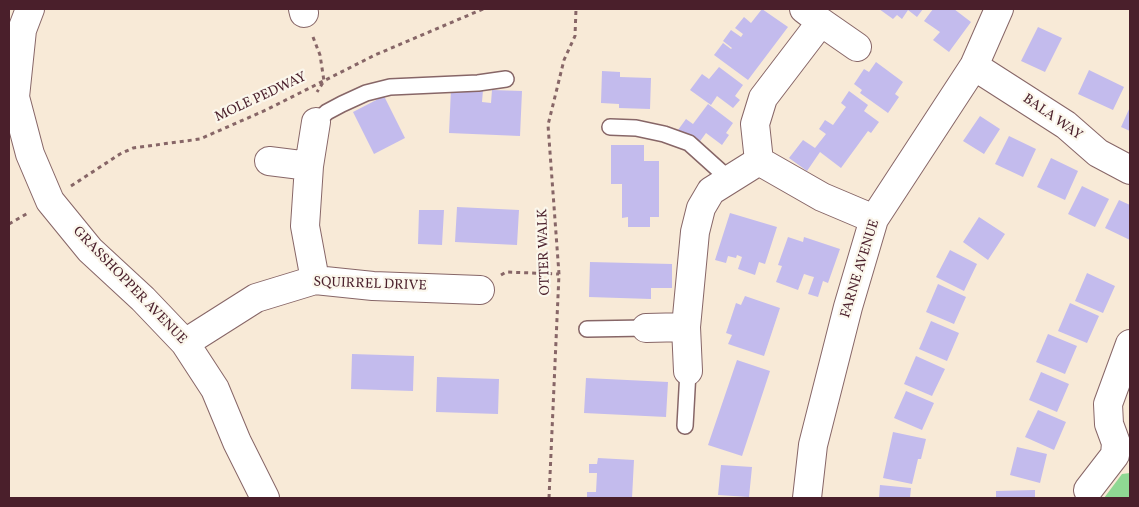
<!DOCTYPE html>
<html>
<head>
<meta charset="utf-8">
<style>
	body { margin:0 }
	#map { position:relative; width:1139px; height:507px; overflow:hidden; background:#f8ead7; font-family:Vollkorn,serif }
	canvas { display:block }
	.frame { position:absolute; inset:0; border:10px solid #4a1f2b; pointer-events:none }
</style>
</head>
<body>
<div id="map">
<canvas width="1139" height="507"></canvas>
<div class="frame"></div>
</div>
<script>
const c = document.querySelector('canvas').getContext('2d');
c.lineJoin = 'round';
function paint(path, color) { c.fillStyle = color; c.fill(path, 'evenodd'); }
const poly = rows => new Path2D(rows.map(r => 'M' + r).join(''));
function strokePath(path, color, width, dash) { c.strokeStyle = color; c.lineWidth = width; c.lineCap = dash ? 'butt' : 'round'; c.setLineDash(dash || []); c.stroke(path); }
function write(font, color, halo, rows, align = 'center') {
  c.font = font + ' Vollkorn,serif'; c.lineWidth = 4.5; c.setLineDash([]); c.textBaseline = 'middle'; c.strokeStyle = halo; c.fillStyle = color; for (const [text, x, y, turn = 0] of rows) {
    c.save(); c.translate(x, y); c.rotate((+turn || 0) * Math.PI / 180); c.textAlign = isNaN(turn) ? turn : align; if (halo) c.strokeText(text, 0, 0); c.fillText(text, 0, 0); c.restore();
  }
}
const green = poly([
	[1130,473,1130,498,1104,498,1122,474]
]);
const building = poly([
	[762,9,788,27,748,80,714,55,723,43,731,49,732,48,723,41,731,30,741,37,743,34,735,28,744,17,751,23],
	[879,9,923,9,917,17,908,10,902,19,897,15,893,19],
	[933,9,954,9,971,22,949,52,933,40,940,32,924,21],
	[1038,27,1062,38,1045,72,1021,61],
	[876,62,903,82,895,94,899,97,888,113,860,93,862,90,854,84,864,69,869,72],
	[719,67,743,85,735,96,740,100,733,108,717,96,711,105,690,90,702,74,709,79],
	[1089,70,1124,87,1113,110,1078,94],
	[602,71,620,72,620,77,651,78,650,109,619,108,619,104,601,103],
	[451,89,483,90,482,102,491,103,492,90,522,91,520,136,449,133],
	[849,91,868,105,864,111,879,122,871,133,868,131,841,168,820,152,807,171,789,158,803,140,815,148,826,134,819,129,825,120,833,125,846,107,841,103],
	[384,96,405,138,374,154,353,112],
	[708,104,733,123,726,133,729,135,722,145,706,133,698,144,678,130,686,119,693,124],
	[1130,107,1130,131,1121,127],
	[980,116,1000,129,984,154,963,141],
	[1009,136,1036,149,1023,177,995,164],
	[611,145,644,145,644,161,659,161,659,217,650,217,650,227,628,227,628,217,622,218,622,184,611,184],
	[1051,158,1078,171,1065,200,1037,187],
	[1082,186,1109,199,1095,227,1068,214],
	[1119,200,1130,205,1130,240,1105,228],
	[457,207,519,210,517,245,455,242],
	[419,210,444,210,442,245,418,244],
	[730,213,777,227,765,264,759,262,755,275,738,269,742,257,737,255,736,258,728,256,726,263,715,260],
	[979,217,1005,234,988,260,963,242],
	[788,237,803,242,804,237,840,249,828,283,823,281,818,297,808,294,814,277,810,276,804,274,798,290,776,282,782,266,778,265],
	[950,250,977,264,964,291,936,277],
	[590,262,672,264,672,288,651,288,651,299,589,297],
	[1087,273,1115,286,1103,313,1075,301],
	[938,284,966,297,954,324,926,312],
	[745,296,780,308,764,356,728,344,732,335,726,333,736,303,741,305],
	[1070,303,1099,316,1087,343,1058,331],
	[931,321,959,333,947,361,919,349],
	[1048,334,1077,346,1065,374,1036,362],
	[352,354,414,356,413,391,351,389],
	[916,356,945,369,932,396,904,384],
	[737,360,770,371,742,456,708,445],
	[1041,372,1069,384,1057,412,1029,400],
	[437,377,499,379,498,414,436,412],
	[586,378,668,382,666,417,584,413],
	[906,391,934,403,922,430,894,418],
	[1038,410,1066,422,1054,450,1025,437],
	[893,432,926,439,921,459,918,459,912,484,883,478],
	[1017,447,1047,454,1040,483,1010,475],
	[598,458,634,460,632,498,587,498,587,492,596,492,597,473,589,473,589,464,597,464],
	[721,465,752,467,749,497,718,495],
	[880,485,911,488,910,498,879,498],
	[1035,490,1035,498,996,498,996,491]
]);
const path = poly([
	[313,37,320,55,324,81,317,92],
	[71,186,120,154,133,148,200,139,266,110,375,55,483,9],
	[9,224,28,213],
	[501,275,506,272,559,274],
	[549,498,559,274,548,125,564,60,575,36,576,9]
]);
const service = poly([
	[316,122,327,112,342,104,366,93,390,87,478,83,506,79],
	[610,127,636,128,664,134,689,143,729,179],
	[587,329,646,328],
	[685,426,688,371]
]);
const minor = poly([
	[30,9,22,30,15,97,30,154,50,201,90,250,143,299,185,343,215,389,237,442,265,498],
	[303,9,304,13],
	[804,9,821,22,763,98,755,124,759,161,822,197,874,219],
	[821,22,857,47],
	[974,66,1066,125,1098,153,1130,170],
	[269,161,309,166],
	[315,280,305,226,309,166,316,122],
	[646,328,686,327],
	[185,343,256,298,315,280,373,286,480,290],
	[688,371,686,327,695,232,701,208,711,191,759,161],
	[1088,490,1115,455,1116,443,1109,424,1108,404,1130,344],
	[807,498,813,445,848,307,874,219,974,66,999,9]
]);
const streetNames = [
	["MOLE PEDWAY",261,98,-25],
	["BALA WAY",1052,118,35],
	["OTTER WALK",545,252,-92],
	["FARNE AVENUE",861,269,-73],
	["SQUIRREL DRIVE",370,285,2],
	["GRASSHOPPER AVENUE",129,286,46]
];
paint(green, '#8fd893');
paint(building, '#c3bbed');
strokePath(service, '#876667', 18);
strokePath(minor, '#876667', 30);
strokePath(path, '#876667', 3, [4, 4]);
strokePath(service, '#fff', 15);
strokePath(minor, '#fff', 28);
write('14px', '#4a1f2b', '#fbf7ec', streetNames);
</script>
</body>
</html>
